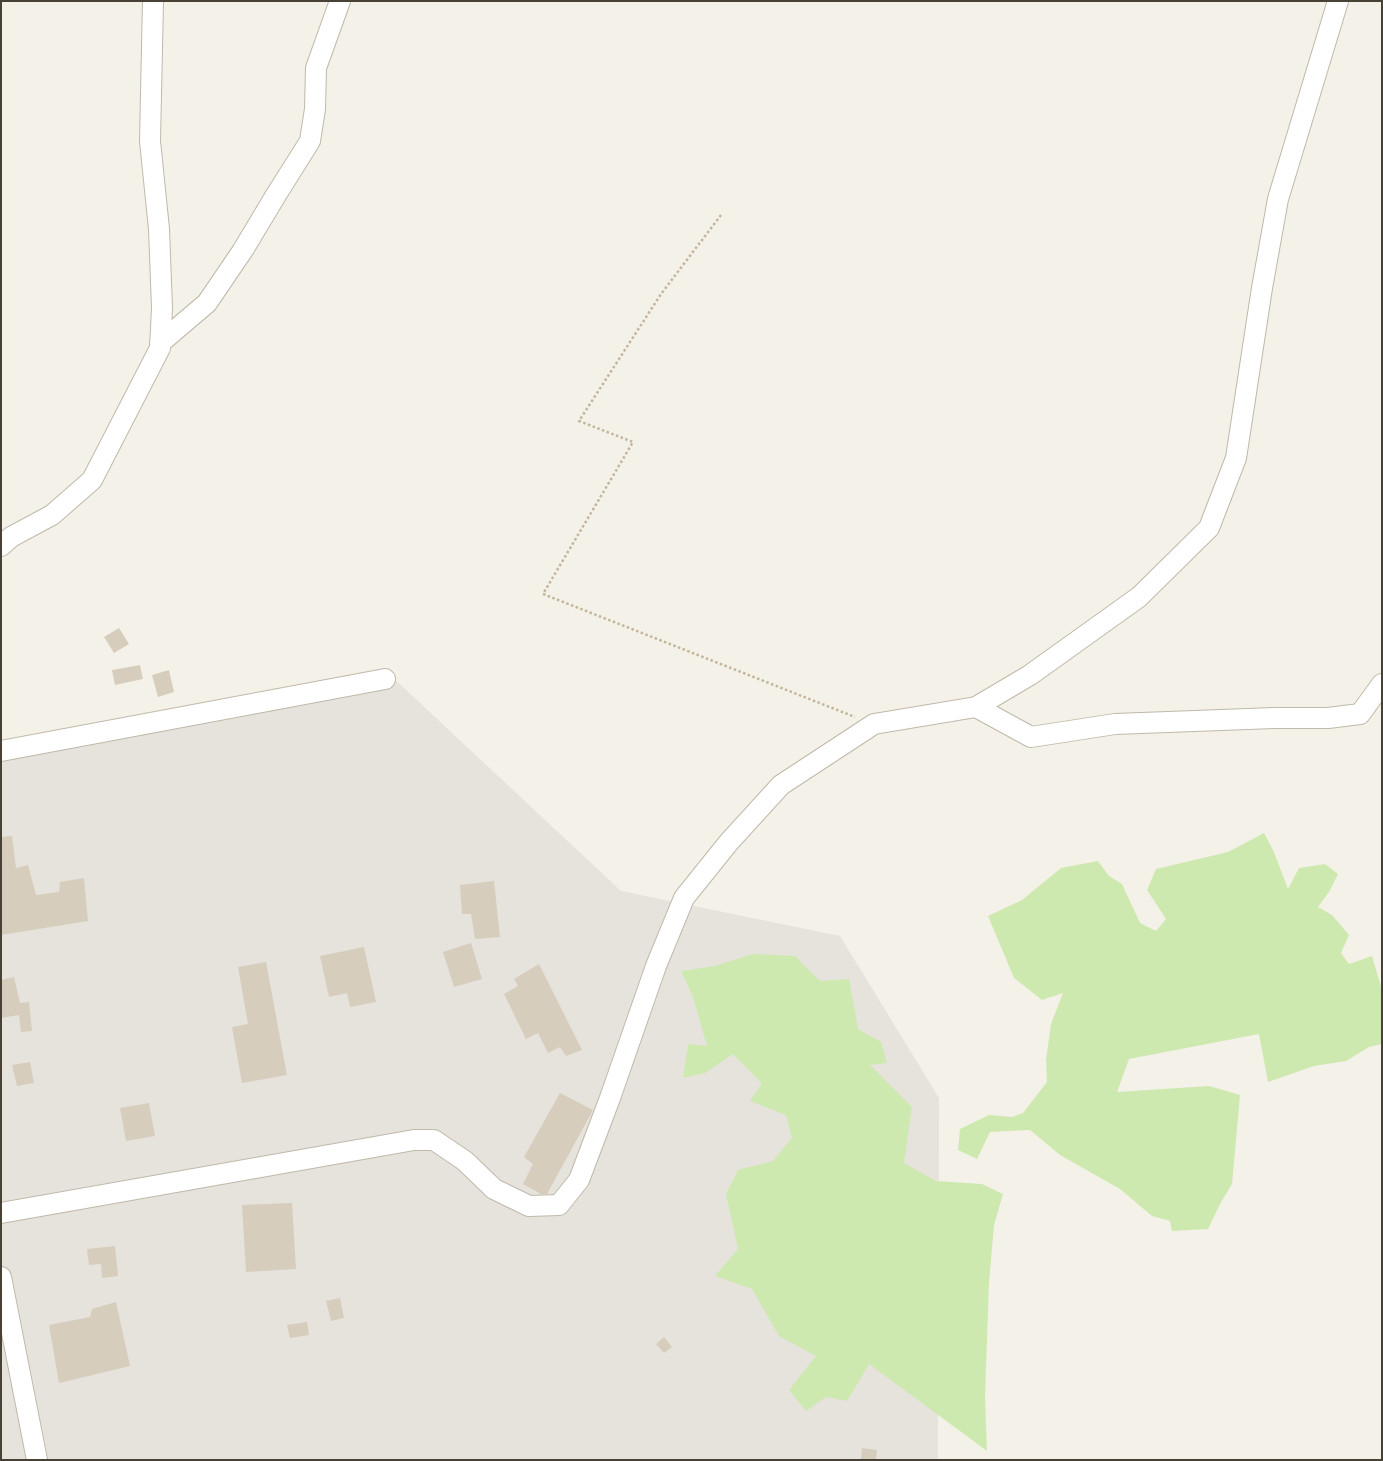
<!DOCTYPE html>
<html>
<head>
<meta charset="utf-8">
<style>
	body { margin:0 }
	#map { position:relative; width:1383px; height:1461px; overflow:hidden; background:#f4f1e8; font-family:Quicksand,sans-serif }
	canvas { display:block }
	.frame { position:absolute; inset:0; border:2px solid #484136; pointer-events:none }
</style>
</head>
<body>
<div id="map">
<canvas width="1383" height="1461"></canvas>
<div class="frame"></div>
</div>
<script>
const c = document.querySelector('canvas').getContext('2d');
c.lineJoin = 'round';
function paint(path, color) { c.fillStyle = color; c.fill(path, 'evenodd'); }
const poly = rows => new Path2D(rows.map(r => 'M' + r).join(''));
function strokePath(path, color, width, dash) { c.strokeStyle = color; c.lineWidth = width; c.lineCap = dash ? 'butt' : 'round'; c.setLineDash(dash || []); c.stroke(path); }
const industrial = poly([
	[389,674,621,891,840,936,939,1098,938,1460,1,1460,1,745]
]);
const green = poly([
	[1264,833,1274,852,1288,889,1299,868,1325,864,1338,874,1329,892,1318,907,1332,915,1349,935,1341,953,1349,964,1372,956,1382,990,1382,1044,1369,1047,1346,1061,1314,1066,1268,1082,1259,1034,1129,1059,1117,1092,1209,1086,1240,1095,1232,1184,1220,1204,1208,1229,1172,1231,1170,1221,1152,1216,1120,1189,1060,1155,1030,1130,990,1132,977,1159,958,1150,960,1129,989,1115,1012,1117,1023,1113,1047,1082,1046,1060,1051,1024,1063,993,1042,1000,1014,978,988,916,1022,900,1061,868,1098,861,1109,876,1122,884,1140,923,1156,931,1166,919,1147,890,1156,869,1228,852],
	[753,954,795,956,820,981,849,979,858,1029,881,1042,887,1063,870,1065,912,1107,904,1163,936,1181,982,1184,1003,1194,994,1225,989,1283,985,1397,987,1451,869,1364,847,1401,826,1397,806,1411,789,1390,816,1356,779,1336,752,1289,715,1276,738,1249,726,1194,738,1170,773,1161,792,1138,786,1115,750,1101,762,1083,733,1054,705,1073,683,1078,688,1044,707,1046,693,997,681,971,715,966]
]);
const building = poly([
	[119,628,129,644,114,653,104,637],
	[140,665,143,679,115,685,112,670],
	[169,670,174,692,158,697,152,675],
	[12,836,16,868,28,865,36,895,59,892,60,882,84,878,88,921,1,935,1,837],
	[494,881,500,937,475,939,471,914,462,914,460,885],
	[471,943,482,979,454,987,443,952],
	[364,947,376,1002,350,1007,347,993,329,997,320,956],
	[266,962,287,1075,242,1083,232,1027,248,1024,238,967],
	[539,964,582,1050,566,1056,560,1047,548,1053,538,1033,526,1039,504,994,518,986,514,979],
	[14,977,20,1003,29,1002,32,1031,21,1032,19,1015,1,1018,1,980],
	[30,1062,34,1083,17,1086,12,1065],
	[560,1093,593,1110,547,1194,541,1194,523,1184,533,1164,524,1157],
	[149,1103,155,1136,126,1141,120,1108],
	[292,1203,296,1269,246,1272,242,1205],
	[115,1246,118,1276,102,1278,101,1264,89,1265,87,1249],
	[340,1298,344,1318,331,1321,326,1301],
	[116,1302,130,1366,59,1383,49,1325,90,1317,92,1309],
	[307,1322,309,1335,290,1338,287,1325],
	[664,1337,672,1347,664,1353,656,1344],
	[862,1448,877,1450,876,1460,861,1460]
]);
const path = poly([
	[721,215,661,294,579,421,633,442,543,594,855,717]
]);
const minor = poly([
	[160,343,207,303,243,250,276,195,310,141,315,109,316,68,340,1],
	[1,546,11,537,52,515,92,480,160,348,162,308,159,229,150,141,153,1],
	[976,707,1031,737,1115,724,1274,718,1328,718,1360,714,1382,684],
	[1,751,385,679],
	[1,1213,414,1140,434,1140,465,1161,494,1189,529,1206,559,1205,579,1180,610,1098,656,966,684,898,729,842,781,785,874,724,976,707,1030,675,1139,597,1209,528,1236,458,1262,288,1278,199,1338,1],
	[1,1277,37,1460]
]);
paint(industrial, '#e6e2dc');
paint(green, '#cee9b0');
paint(building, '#d6cdbd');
strokePath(minor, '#c0b9aa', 22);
strokePath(path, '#c2b59b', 2.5, [2.5, 2.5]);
strokePath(minor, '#fff', 20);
</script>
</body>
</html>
